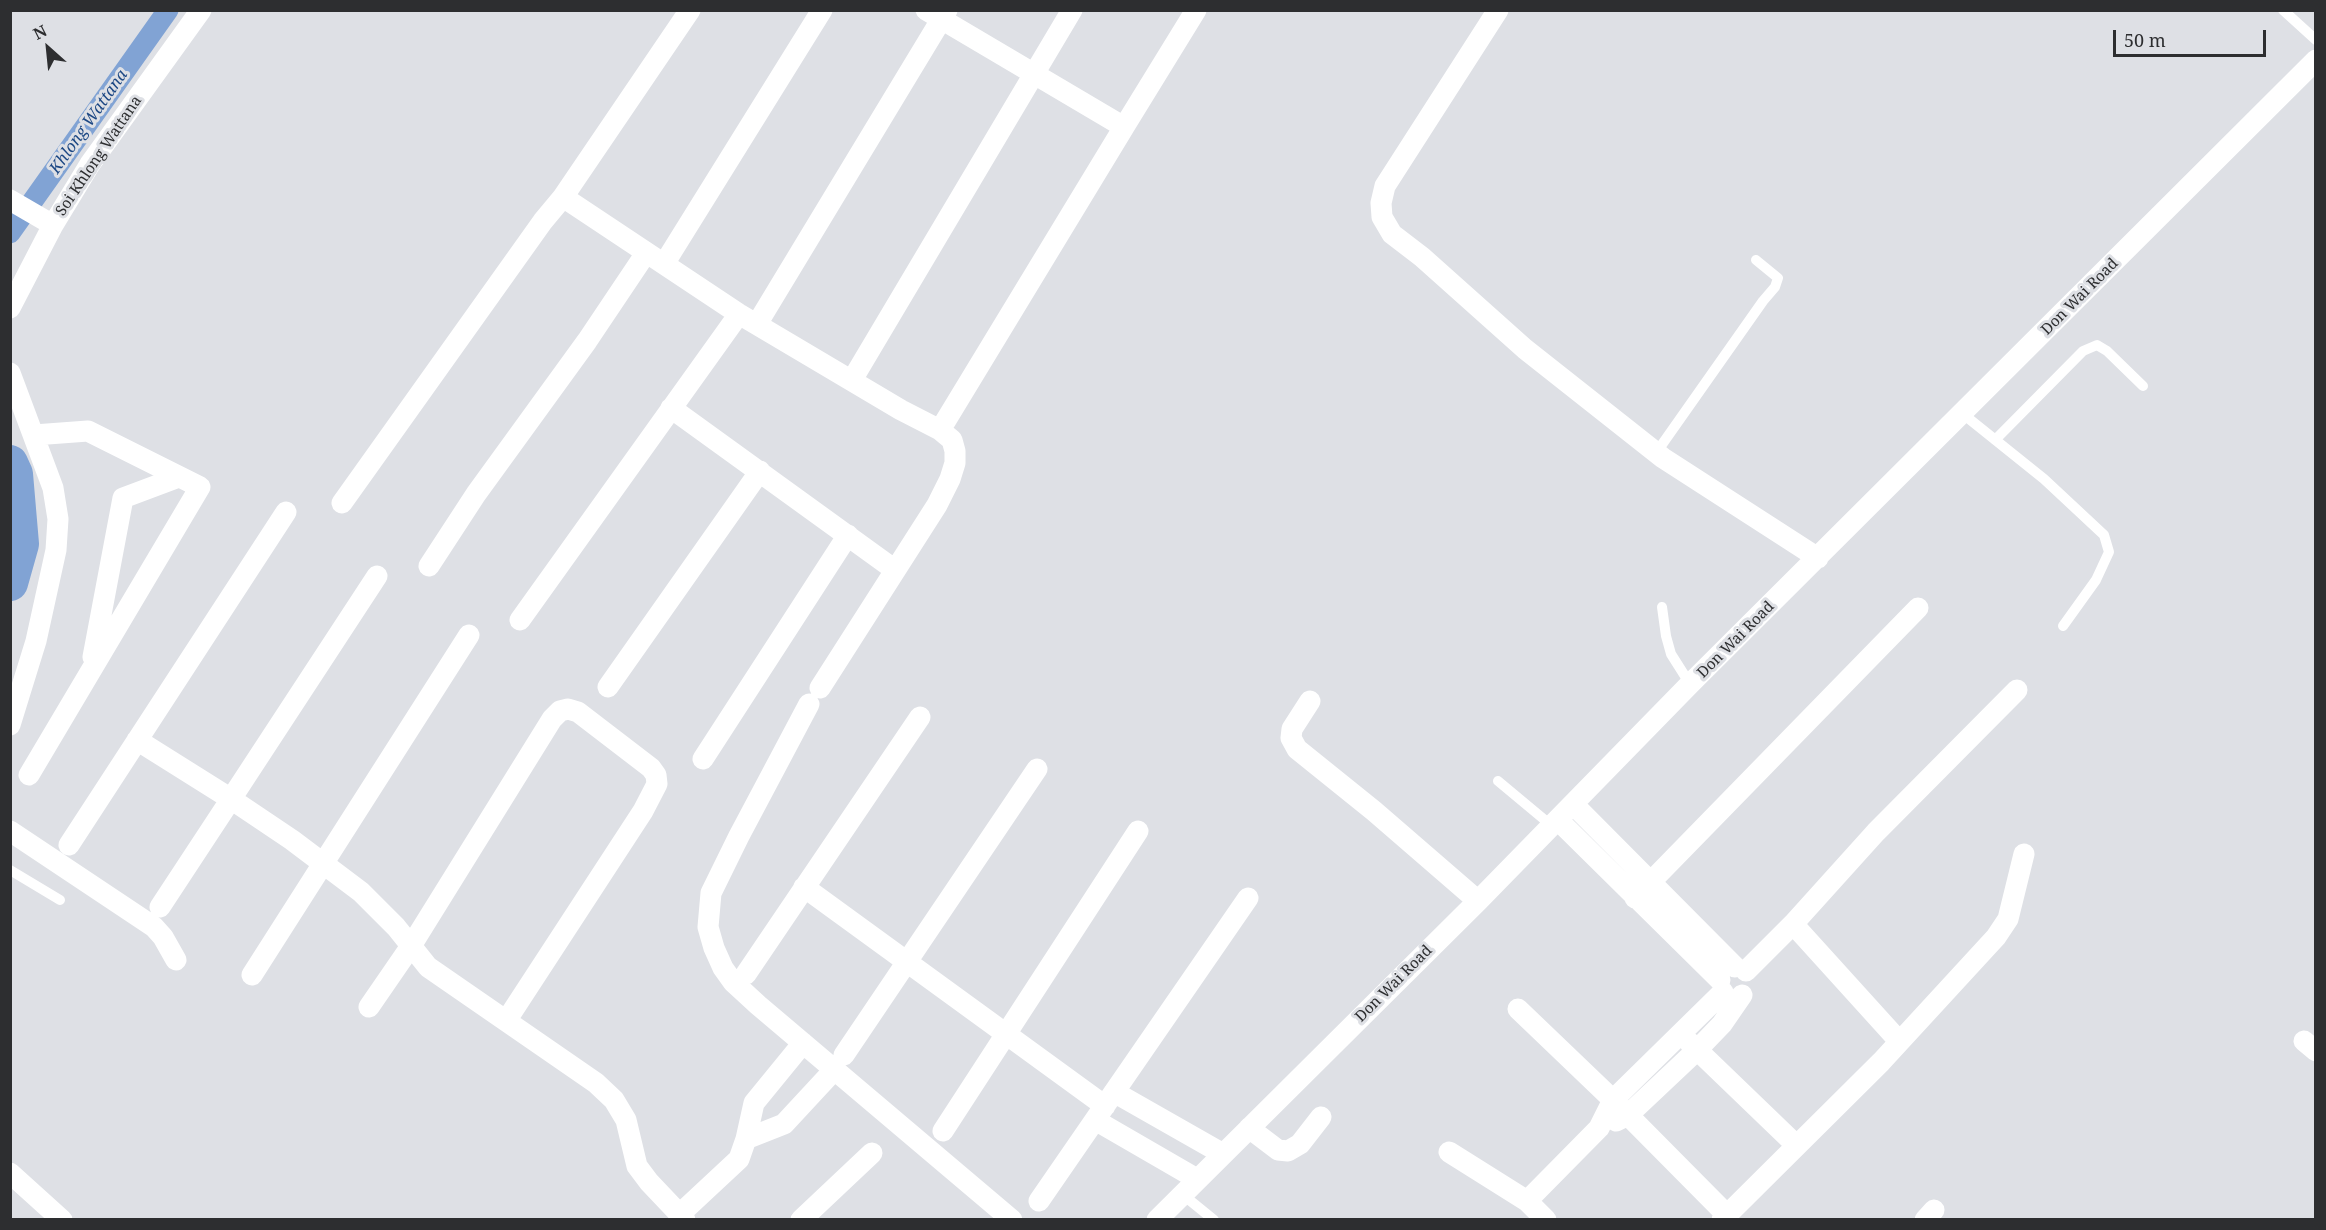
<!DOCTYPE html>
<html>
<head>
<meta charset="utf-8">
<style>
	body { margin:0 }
	#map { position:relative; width:2326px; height:1230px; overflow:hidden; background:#dee0e5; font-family:"Noto Serif",serif }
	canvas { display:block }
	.frame { position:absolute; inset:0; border:12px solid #2d2e30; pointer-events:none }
	.north { position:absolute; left:18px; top:18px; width:60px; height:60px; -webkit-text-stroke:4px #dee0e5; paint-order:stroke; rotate:333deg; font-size:16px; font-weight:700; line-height:24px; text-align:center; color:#2d2e30 }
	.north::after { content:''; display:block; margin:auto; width:21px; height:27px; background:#2d2e30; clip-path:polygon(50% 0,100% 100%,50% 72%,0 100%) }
	.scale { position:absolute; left:2113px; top:30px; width:153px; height:27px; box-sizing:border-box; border:3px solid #2d2e30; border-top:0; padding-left:8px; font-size:18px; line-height:21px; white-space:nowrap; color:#2d2e30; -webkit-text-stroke:4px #dee0e5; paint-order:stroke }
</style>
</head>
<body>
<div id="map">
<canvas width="2326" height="1230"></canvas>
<div class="frame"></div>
<div class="north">N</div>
<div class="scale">50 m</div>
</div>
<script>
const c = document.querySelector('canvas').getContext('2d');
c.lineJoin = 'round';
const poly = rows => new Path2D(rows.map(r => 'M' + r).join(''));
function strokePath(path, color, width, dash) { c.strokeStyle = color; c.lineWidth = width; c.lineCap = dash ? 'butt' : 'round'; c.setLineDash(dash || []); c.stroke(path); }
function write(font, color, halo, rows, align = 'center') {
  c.font = font + ' "Noto Serif",serif'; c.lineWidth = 6; c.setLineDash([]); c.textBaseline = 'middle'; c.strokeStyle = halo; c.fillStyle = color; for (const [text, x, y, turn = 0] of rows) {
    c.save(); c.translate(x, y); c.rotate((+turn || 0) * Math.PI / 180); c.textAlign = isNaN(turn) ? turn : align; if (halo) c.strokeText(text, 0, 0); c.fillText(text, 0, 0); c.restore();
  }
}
const canal = poly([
	[10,233,168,10]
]);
const river = poly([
	[10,463,15,474,21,544,10,583]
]);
const lane = poly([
	[2283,10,2316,40],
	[1963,414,2044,479,2104,535,2109,552,2096,580,2063,626],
	[1995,440,2083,351,2097,345,2107,351,2143,386],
	[1656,453,1763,301,1775,287,1778,278,1756,260],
	[1662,607,1666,636,1671,654,1690,684],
	[1498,781,1552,826],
	[10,870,60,900],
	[1182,1194,1214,1220]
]);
const street = poly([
	[926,10,1124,127,1196,10],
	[1498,10,1385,186,1381,203,1382,217,1392,234,1422,257,1525,349,1663,458,1818,558],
	[563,197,739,314,901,410,940,430,952,440,955,451,955,463,950,479,937,505,820,688],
	[10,200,53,225],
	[664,264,822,10],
	[10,308,53,225,90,164,201,10],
	[757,324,947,10],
	[10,373,53,488,58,519,56,550,36,641,10,725],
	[852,380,1072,10],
	[671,408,895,570],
	[940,430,1124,127],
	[342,503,543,221,563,197,690,10],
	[429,566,476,494,587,341,646,253],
	[520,620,739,314],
	[93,657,123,498,179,477],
	[608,687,760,471],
	[1310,701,1292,729,1291,738,1297,749,1374,811,1478,901],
	[809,704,739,836,711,893,708,927,714,948,723,968,733,982,758,1005,1012,1220],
	[137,740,231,799,377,576],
	[703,759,848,535],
	[29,775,200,487,88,431,34,435],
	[1573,804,1735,967],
	[1558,820,1720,980],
	[10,831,154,927,163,937,176,960],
	[69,845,286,512],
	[804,887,1105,1106],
	[1635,898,1918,608],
	[160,907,231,799,292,840,361,892,396,927,428,967,596,1083,614,1100,626,1120,637,1166,649,1182,685,1220],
	[1793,924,1899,1041],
	[1746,971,1793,924,1876,832,2017,690],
	[746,974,920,717],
	[252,975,469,635],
	[369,1007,411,946,552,719,560,711,568,709,578,712,651,768,656,775,657,784,643,811,506,1021],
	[1518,1009,1613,1100,1727,1215],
	[2304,1041,2316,1051],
	[1689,1042,1796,1145],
	[803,1043,754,1103,746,1139,784,1124,835,1069],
	[844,1055,1037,769],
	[1114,1092,1223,1154],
	[1095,1120,1197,1179],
	[1616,1121,1628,1115,1697,1050,1722,1024,1742,995],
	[1249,1128,1278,1150,1288,1151,1300,1144,1321,1117],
	[943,1131,1138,831],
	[1449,1152,1527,1201,1546,1220],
	[10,1173,62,1220],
	[1039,1201,1248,898],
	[1527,1201,1599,1128,1613,1100,1723,992],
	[680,1214,739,1159,746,1139],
	[801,1220,872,1153],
	[1157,1220,1478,901,1690,684,2316,60],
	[1722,1220,1881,1062,1996,937,2008,919,2024,854],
	[1925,1220,1934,1210]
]);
const streetNames = [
	["Soi Khlong Wattana",99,156,-56],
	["Don Wai Road",2080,297,-45],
	["Don Wai Road",1736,640,-45],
	["Don Wai Road",1394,984,-45]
];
const waterNames = [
	["Khlong Wattana",89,122,-55]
];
strokePath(canal, '#81a3d4', 21);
strokePath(river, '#81a3d4', 36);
strokePath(lane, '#fff', 10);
strokePath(street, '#fff', 21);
write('15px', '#2d2e30', '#dee0e5', streetNames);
write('italic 16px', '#1d4884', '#dee0e5', waterNames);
</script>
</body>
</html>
